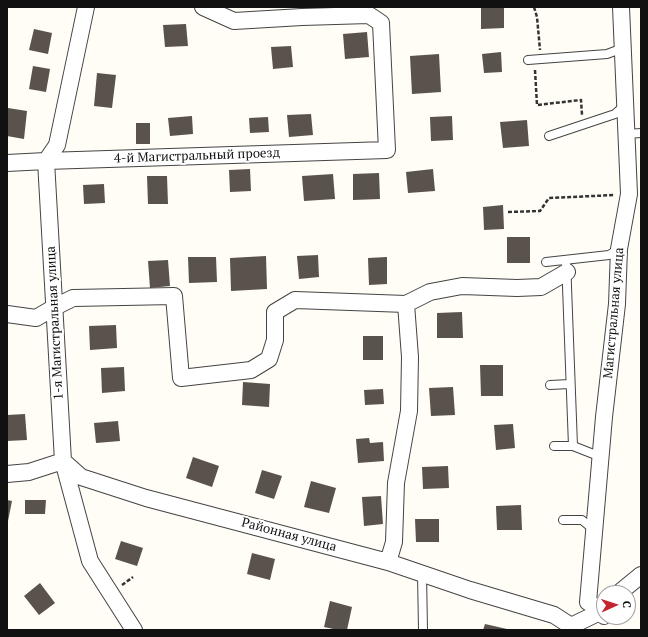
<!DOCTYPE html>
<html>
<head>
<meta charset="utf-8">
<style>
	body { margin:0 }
	#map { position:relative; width:648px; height:637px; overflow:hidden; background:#fffdf5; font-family:"PT Serif",serif }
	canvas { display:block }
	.frame { position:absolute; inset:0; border:8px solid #111; pointer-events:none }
	.north { position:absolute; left:596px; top:585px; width:40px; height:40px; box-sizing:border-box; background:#fff; border:1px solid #a0a0a0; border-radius:50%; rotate:87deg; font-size:11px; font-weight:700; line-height:16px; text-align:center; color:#111 }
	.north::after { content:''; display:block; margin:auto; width:14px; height:18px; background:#c4262e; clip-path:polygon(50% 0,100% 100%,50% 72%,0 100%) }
</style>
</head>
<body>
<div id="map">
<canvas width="648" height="637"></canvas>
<div class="frame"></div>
<div class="north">С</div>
</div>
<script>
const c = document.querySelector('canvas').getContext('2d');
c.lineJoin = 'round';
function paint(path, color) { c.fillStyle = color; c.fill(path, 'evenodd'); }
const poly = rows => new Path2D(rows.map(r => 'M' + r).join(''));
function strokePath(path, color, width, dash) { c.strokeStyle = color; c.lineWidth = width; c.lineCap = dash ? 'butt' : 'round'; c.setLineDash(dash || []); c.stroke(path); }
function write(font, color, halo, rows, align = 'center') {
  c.font = font + ' "PT Serif",serif'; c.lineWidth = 4; c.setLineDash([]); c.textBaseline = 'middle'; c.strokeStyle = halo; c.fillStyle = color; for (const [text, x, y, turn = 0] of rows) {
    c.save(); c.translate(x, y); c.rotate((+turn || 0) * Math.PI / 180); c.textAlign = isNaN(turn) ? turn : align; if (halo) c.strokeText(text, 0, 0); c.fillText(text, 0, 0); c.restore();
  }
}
const building = poly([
	[481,7,504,7,504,28,481,29],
	[186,24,188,46,165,47,163,25],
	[34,29,52,33,48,54,29,50],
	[367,32,369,57,345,59,343,34],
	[291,46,293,67,273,69,271,47],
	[501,52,502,72,484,73,482,54],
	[439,54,441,92,412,94,410,56],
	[33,66,50,69,46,92,29,89],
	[97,73,116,75,112,108,94,106],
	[8,108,27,111,24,139,7,136],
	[311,114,313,135,289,137,287,115],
	[192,116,193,134,170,136,168,118],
	[452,116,453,140,431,141,430,117],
	[268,117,269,132,250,133,249,118],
	[527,120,529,146,503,148,500,122],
	[136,123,150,123,150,144,136,144],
	[250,169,251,191,230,192,229,170],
	[433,169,435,191,408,193,406,172],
	[379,173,380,199,353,200,353,174],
	[333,174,335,199,304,201,302,176],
	[147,176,167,176,168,204,148,204],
	[104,184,105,203,84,204,83,185],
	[503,205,504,229,484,230,483,207],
	[507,237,530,237,530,263,507,263],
	[318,255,319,277,299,279,297,256],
	[266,256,267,289,231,291,230,258],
	[188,257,216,257,217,282,189,283],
	[387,257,387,284,369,285,368,258],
	[168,260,170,286,150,288,148,261],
	[462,312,463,338,437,338,437,313],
	[116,325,117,348,90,350,89,326],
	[363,336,383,336,383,360,363,360],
	[480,365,503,365,503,396,481,396],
	[124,367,125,391,102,393,101,368],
	[243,382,270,384,269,407,242,405],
	[453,387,455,415,431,416,429,388],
	[383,389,384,404,365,405,364,390],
	[25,414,27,440,7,441,7,415],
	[118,421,120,441,96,443,94,423],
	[513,424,515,448,496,450,494,425],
	[369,438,370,443,383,442,384,461,358,463,356,439],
	[193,457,219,466,212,487,186,478],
	[448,466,449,488,423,489,422,467],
	[262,470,282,476,274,499,255,493],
	[311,481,336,488,329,513,304,507],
	[381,496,383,524,364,526,362,497],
	[7,500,12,501,8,521,7,520],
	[25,500,46,500,45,514,25,514],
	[521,505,522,530,497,530,496,506],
	[415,519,439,519,439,542,416,542],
	[121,541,143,548,137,566,115,559],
	[252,553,275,559,270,580,247,574],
	[40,583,55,603,39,615,24,596],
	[330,601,352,607,347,630,338,630,324,627],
	[485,624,507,629,507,630,483,630]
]);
const path = poly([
	[534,7,537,17,540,50],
	[535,70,537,105,581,100,582,115],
	[508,212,540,211,549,198,615,195],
	[122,585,133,577]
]);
const service = poly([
	[528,60,607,54,623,48],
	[627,134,641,133],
	[549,136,615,114,625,105],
	[546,262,609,255,619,249],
	[550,385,570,384],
	[554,446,573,446,566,260],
	[573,446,601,457],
	[563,520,582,520,594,530],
	[422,574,423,630]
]);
const minor = poly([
	[86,7,57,145,46,161,63,461,90,561,134,630],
	[7,163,46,161,387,150,381,23,369,15,302,17,234,21,203,7],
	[7,314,36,318,55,307,73,298,174,296,181,378,251,370,269,359,275,340,275,312,295,300,406,304,430,292,462,286,517,288,541,287,567,272],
	[7,474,29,472,63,461,81,477,146,498,388,562,470,590,554,615,571,626],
	[388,562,394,542,396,483,409,411,410,357,406,304],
	[619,593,641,575],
	[604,616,602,611,588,602,604,417,617,304,619,249,629,194,621,7],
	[571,626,602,611,604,609]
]);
const streetNames = [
	["4-й Магистральный проезд",197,156,-2],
	["Магистральная улица",614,313,-85],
	["1-я Магистральная улица",55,323,-93],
	["Районная улица",289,535,15]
];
paint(building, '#5a524d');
strokePath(service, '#444', 10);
strokePath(minor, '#444', 18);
strokePath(path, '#333', 2.5, [4, 2]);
strokePath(service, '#fff', 8);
strokePath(minor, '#fff', 16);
write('13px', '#111', '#fff', streetNames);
</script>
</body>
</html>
